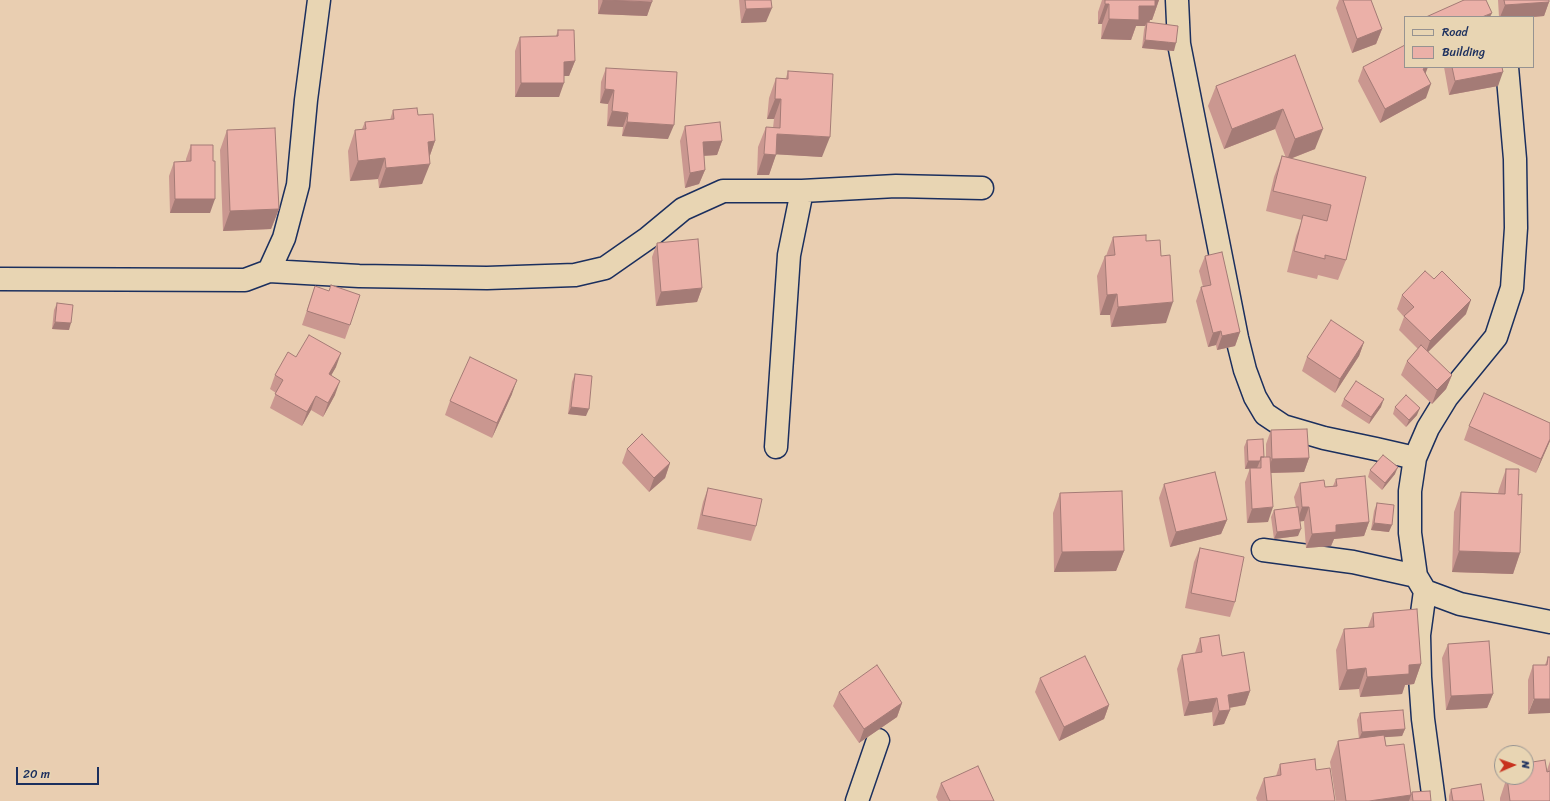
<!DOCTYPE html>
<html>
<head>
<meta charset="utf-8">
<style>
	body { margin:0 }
	#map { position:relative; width:1550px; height:801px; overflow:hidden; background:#e9ceb1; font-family:Sriracha,sans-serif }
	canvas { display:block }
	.legend { position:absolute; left:1404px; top:16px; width:130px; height:52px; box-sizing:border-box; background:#e8d5b3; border:1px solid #969391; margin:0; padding:5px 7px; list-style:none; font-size:12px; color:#1b2f5e }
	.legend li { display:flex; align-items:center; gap:8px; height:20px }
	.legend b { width:20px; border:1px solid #969391 }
	.north { position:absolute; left:1494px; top:745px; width:40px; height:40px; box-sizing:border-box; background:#e8d5b3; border:1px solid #969391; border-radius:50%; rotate:88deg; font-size:11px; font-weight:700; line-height:16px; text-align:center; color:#1b2f5e }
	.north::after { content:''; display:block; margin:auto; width:14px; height:18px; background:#c8321e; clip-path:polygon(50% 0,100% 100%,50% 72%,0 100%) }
	.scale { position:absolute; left:16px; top:767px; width:83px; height:18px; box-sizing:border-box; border:2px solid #1b2f5e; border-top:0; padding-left:5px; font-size:12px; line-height:14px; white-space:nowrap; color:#1b2f5e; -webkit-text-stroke:3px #e8d5b3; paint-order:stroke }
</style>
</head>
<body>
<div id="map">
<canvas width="1550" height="801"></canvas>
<ul class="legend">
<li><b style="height:5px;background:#e8d5b3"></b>Road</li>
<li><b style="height:11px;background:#ebb0a8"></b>Building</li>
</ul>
<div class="north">N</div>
<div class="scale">20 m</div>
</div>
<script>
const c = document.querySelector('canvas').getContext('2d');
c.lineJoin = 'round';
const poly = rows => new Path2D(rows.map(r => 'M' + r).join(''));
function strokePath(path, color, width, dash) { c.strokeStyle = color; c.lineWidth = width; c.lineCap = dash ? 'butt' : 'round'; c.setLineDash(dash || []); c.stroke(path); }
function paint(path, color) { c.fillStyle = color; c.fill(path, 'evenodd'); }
const minor = poly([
	[1177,0,1179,44,1237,338,1245,370,1255,397,1265,414,1283,426,1324,438,1376,449,1415,458],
	[1491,0,1496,17],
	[1507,67,1515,159,1516,228,1512,288,1496,337,1447,397,1428,428,1415,458,1410,491,1410,533,1416,576,1425,591,1460,604,1550,622],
	[269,271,359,276,487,278,575,275,605,268,648,238,683,209,723,191,802,191,896,186,982,188],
	[0,279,245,280,269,271,284,238,298,185,306,100,319,0],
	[776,447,789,255,802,191],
	[1263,550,1353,562,1416,576],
	[1425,591,1419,635,1420,677,1423,719,1434,801],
	[857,801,878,740]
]);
const wall = poly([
	[598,0,652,0,647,16,598,14],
	[739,0,771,0,766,22,741,23],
	[1102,0,1159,0,1152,20,1150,20,1149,23,1174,51,1142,48,1144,30,1145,26,1136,26,1131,40,1101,39,1102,24,1098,24,1098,12],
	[1339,0,1371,0,1382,29,1376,44,1352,53,1336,8],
	[1498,0,1549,0,1549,2,1544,16,1532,17,1499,17],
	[558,30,575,61,569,76,564,76,559,97,515,97,515,51,520,37,556,36],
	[1295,55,1315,149,1290,159,1366,177,1346,260,1338,280,1318,275,1317,279,1287,272,1296,236,1302,220,1266,211,1274,177,1282,156,1286,158,1275,129,1224,149,1208,106,1216,86],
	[1363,67,1425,73,1426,98,1380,123,1358,81],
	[1444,67,1502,67,1498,86,1449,95],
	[606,68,668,139,622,136,623,127,607,126,608,104,600,103,601,82],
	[788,71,822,157,776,154,769,175,757,175,758,147,766,127,773,128,774,119,767,119,769,98,776,78,786,78],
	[393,110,418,115,435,141,429,158,422,184,379,188,378,179,350,181,348,151,355,130,362,129,365,122,390,120],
	[685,126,722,141,717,155,704,156,705,170,699,184,685,188,680,141],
	[227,130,279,209,271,229,223,231,220,150],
	[191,145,213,161,210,213,170,213,169,176,174,162,186,162,186,159],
	[1113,237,1146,241,1166,323,1111,327,1110,315,1100,315,1097,276,1105,256,1106,256],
	[657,243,702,288,697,302,656,306,652,257],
	[1205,256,1240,332,1235,346,1217,350,1216,345,1208,347,1196,301,1201,287,1203,287,1199,271],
	[315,286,350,325,345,339,302,325],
	[1402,295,1466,314,1428,352,1452,375,1446,389,1432,404,1401,375,1407,361,1418,349,1399,330,1404,317,1397,309],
	[57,303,69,330,52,329,54,310],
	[1364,342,1359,356,1335,393,1302,371,1307,357],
	[296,357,336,367,331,375,335,395,323,417,311,410,302,426,270,408,276,393,270,389,275,375],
	[575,374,586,416,568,414,572,382],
	[512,394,492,438,445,415,450,401],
	[1344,399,1381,407,1369,424,1341,406],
	[1395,407,1417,415,1406,427,1393,414],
	[1469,426,1550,441,1536,473,1464,440],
	[1271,430,1309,458,1304,472,1271,473,1268,522,1247,523,1245,482,1250,468,1245,469,1244,447,1247,440,1264,457,1266,457,1266,444],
	[627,449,670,463,665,478,649,492,622,463],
	[1506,469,1518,495,1520,553,1513,574,1452,572,1454,512,1461,492,1498,493,1499,489],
	[1370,470,1395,474,1382,490,1368,477],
	[1336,479,1369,522,1364,536,1334,539,1331,546,1306,548,1304,521,1300,521,1298,536,1274,539,1271,517,1274,510,1296,507,1294,497,1300,483,1325,487,1333,486],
	[1164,484,1227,520,1221,534,1170,547,1159,498],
	[708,488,756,526,751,541,697,529,703,502],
	[1060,493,1124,551,1116,571,1054,572,1053,513],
	[1377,503,1389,532,1371,530,1374,511],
	[1200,548,1235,602,1230,617,1185,608,1194,562],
	[1373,613,1421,664,1414,684,1405,685,1402,694,1360,697,1359,689,1339,690,1336,650,1344,629,1368,627],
	[1200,638,1222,656,1250,691,1245,705,1229,708,1230,710,1224,724,1213,726,1212,712,1184,716,1177,669,1182,655,1195,653],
	[1448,644,1493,694,1487,708,1446,710,1442,658],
	[1548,657,1550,657,1528,714,1528,680,1533,665,1545,665],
	[1040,678,1109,705,1104,719,1059,741,1035,692],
	[839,692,902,703,897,717,859,743,833,706],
	[1360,713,1405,729,1402,736,1385,737,1386,746,1411,794,1412,792,1431,801,1336,801,1330,762,1338,741,1359,739,1357,720],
	[1550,761,1550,801,1500,801,1500,798,1507,777,1526,777,1547,770],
	[1280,764,1316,770,1335,801,1257,801,1256,798,1264,778,1276,776],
	[941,783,994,801,938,801,936,797],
	[1451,789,1484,801,1449,801,1449,796]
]);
const shadedWall = poly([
	[603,0,652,2,647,16,598,14],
	[1155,0,1159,0,1152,20,1150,20,1148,26,1147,22,1145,26,1136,26,1131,40,1101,39,1109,19,1139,6],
	[1549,2,1544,16,1532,17,1500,17,1505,5],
	[1105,4,1109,4,1102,24,1098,24],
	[772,8,766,22,741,23,746,9],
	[1492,13,1490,17,1482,17],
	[1382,29,1376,44,1352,53,1357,39],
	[1145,40,1176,43,1174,51,1142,48],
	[575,61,569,76,559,76,564,62],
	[1426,67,1428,67,1423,80,1423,69],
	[1503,72,1498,86,1449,95,1455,81],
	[521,83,564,83,559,97,515,97],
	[1431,84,1426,98,1380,123,1385,109],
	[605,89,614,90,608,104,600,103],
	[775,99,781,99,774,119,767,119],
	[1283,109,1275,129,1224,149,1232,129],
	[612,111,628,113,623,127,607,126],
	[627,122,674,125,668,139,622,136],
	[1323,129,1315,149,1287,160,1295,139],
	[777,134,830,137,822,157,770,154],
	[435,141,428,161,428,142],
	[722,141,717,155,698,156,703,142],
	[764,154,776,155,769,175,757,175],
	[385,158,378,179,350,181,358,161],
	[430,164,422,184,379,188,386,168],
	[705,170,699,184,685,188,690,173],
	[175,199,215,199,210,213,170,213],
	[279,209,271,229,223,231,230,211],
	[702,288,697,302,656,306,661,292],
	[1117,294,1110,315,1100,315,1107,295],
	[1471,300,1466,314,1425,355,1430,341],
	[1173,302,1166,323,1111,327,1118,307],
	[55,322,71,323,69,330,52,329],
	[1221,331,1216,345,1208,347,1213,333],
	[1240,332,1235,346,1217,350,1222,336],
	[1364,342,1359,356,1335,393,1340,379],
	[341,353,336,367,324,388,329,374],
	[1452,375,1446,389,1432,404,1437,390],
	[517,380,512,394,492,438,497,423],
	[340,381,335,395,323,417,328,403],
	[316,396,311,410,302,426,307,412],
	[1384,399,1381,407,1369,424,1371,417],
	[571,407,589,409,586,416,568,414],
	[1420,408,1417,415,1406,427,1409,420],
	[1550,439,1550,441,1536,473,1541,459],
	[1309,458,1304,472,1267,473,1272,459],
	[1248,461,1260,461,1257,468,1245,469],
	[670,463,665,478,649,492,654,478],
	[1398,467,1395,474,1382,490,1385,483],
	[1273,507,1268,522,1247,523,1252,509],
	[1302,507,1309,507,1304,521,1297,522],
	[1227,520,1221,534,1170,547,1176,532],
	[1369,522,1364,536,1334,539,1331,546,1306,548,1312,534,1336,525],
	[1374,523,1392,525,1389,532,1371,530],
	[1301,529,1298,536,1274,539,1277,532],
	[1124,551,1116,571,1054,572,1062,552],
	[1459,551,1520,553,1513,574,1452,572],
	[1421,664,1414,684,1405,685,1402,694,1360,697,1367,677,1409,665],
	[1366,668,1359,689,1339,690,1347,670],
	[1250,691,1245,705,1222,709,1228,695],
	[1493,694,1487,708,1446,710,1451,696],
	[1217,698,1212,712,1184,716,1189,702],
	[1534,699,1550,699,1550,713,1528,714],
	[902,703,897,717,859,743,864,729],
	[1109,705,1104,719,1059,741,1064,727],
	[1230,710,1224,724,1213,726,1219,711],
	[1405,729,1402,736,1359,739,1362,732],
	[1411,795,1409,801,1369,801]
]);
const building = poly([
	[603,0,652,0,652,2,603,0],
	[745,0,771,0,772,8,746,9,745,0],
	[1105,0,1155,0,1155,6,1139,6,1139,20,1109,19,1109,4,1105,4,1105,0],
	[1343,0,1371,0,1382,29,1357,39,1343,0],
	[1464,0,1486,0,1492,13,1482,17,1426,17,1464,0],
	[1504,0,1549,0,1549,2,1505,5,1504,0],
	[1147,22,1178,26,1176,43,1145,40,1147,22],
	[558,30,574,30,575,61,564,62,564,83,521,83,520,37,558,36,558,30],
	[1405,45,1405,67,1426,67,1423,69,1431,84,1385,109,1363,67,1405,45],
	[1295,55,1323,129,1295,139,1283,109,1232,129,1216,86,1295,55],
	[1452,67,1502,67,1503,72,1455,81,1452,67],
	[606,68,677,72,674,125,627,122,628,113,612,111,614,90,605,89,606,68],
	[788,71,833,74,830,137,777,134,776,155,764,154,766,127,780,128,781,99,775,99,776,78,788,79,788,71],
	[417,108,418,115,433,114,435,141,428,142,430,164,386,168,385,158,358,161,355,130,366,129,365,122,394,119,393,110,417,108],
	[720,122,722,141,703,142,705,170,690,173,685,126,720,122],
	[275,128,279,209,230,211,227,130,275,128],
	[191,145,213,145,213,161,215,161,215,199,175,199,174,162,191,161,191,145],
	[1282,156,1366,177,1346,260,1325,255,1325,259,1294,251,1303,215,1327,221,1331,205,1273,191,1282,156],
	[1146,235,1146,241,1160,240,1161,256,1170,255,1173,302,1118,307,1117,294,1107,295,1105,256,1115,255,1113,237,1146,235],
	[698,239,702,288,661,292,657,243,698,239],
	[1222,252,1240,332,1222,336,1221,331,1213,333,1201,287,1211,285,1205,256,1222,252],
	[1425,271,1434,279,1442,271,1471,300,1430,341,1404,316,1414,307,1402,295,1425,271],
	[331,285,360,295,350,325,307,311,315,286,329,291,331,285],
	[57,303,73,305,71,323,55,322,57,303],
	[1331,320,1364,342,1340,379,1307,357,1331,320],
	[309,335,341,353,329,374,340,381,328,403,316,396,307,412,275,394,283,380,275,375,288,352,296,357,309,335],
	[1421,345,1452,375,1437,390,1407,361,1421,345],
	[470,357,517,380,497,423,450,401,470,357],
	[575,374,592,376,589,409,571,407,575,374],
	[1356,381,1384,399,1371,417,1344,399,1356,381],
	[1484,393,1550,423,1550,439,1541,459,1469,426,1484,393],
	[1406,395,1420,408,1409,420,1395,407,1406,395],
	[1307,429,1309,458,1272,459,1271,430,1307,429],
	[642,434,670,463,654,478,627,449,642,434],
	[1263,439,1264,457,1261,457,1260,461,1248,461,1247,440,1263,439],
	[1383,455,1398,467,1385,483,1370,470,1383,455],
	[1261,457,1270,457,1273,507,1252,509,1250,468,1261,468,1261,457],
	[1506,469,1519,469,1518,495,1522,494,1520,553,1459,551,1461,492,1505,494,1506,469],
	[1215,472,1227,520,1176,532,1164,484,1215,472],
	[1365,476,1369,522,1336,525,1336,532,1312,534,1309,507,1302,507,1300,483,1324,480,1325,487,1337,486,1336,479,1365,476],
	[708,488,762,499,756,526,702,515,708,488],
	[1122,491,1124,551,1062,552,1060,493,1122,491],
	[1377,503,1394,505,1392,525,1374,523,1377,503],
	[1298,507,1301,529,1277,532,1274,510,1298,507],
	[1200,548,1244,557,1235,602,1191,593,1200,548],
	[1417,609,1421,664,1409,665,1409,674,1367,677,1366,668,1347,670,1344,629,1374,627,1373,613,1417,609],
	[1219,635,1222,656,1244,652,1250,691,1228,695,1230,710,1219,711,1217,698,1189,702,1182,655,1202,652,1200,638,1219,635],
	[1489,641,1493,694,1451,696,1448,644,1489,641],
	[1085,656,1109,705,1064,727,1040,678,1085,656],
	[1548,657,1550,657,1550,699,1534,699,1533,665,1547,665,1548,657],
	[877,665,902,703,864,729,839,692,877,665],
	[1403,710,1405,729,1362,732,1360,713,1403,710],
	[1384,735,1386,746,1404,744,1411,795,1369,801,1346,801,1338,741,1384,735],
	[1315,759,1316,770,1330,768,1335,801,1267,801,1264,778,1281,775,1280,764,1315,759],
	[1545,760,1547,772,1550,771,1550,801,1510,801,1507,777,1526,777,1526,763,1545,760],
	[978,766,994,801,950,801,941,783,978,766],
	[1481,784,1484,801,1453,801,1451,789,1481,784],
	[1430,791,1431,801,1413,801,1412,792,1430,791]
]);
strokePath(minor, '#1b2f5e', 25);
strokePath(minor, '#e8d5b3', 22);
paint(wall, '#ca9790');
paint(shadedWall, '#a47b76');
paint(building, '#ebb0a8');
strokePath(building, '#a47b76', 1);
</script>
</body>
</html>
